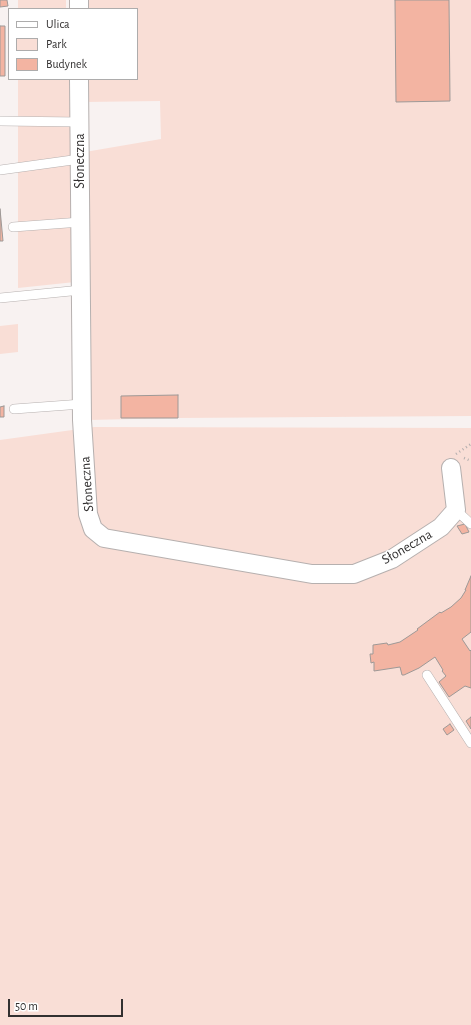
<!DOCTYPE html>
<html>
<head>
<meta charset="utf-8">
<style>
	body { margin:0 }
	#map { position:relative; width:471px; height:1025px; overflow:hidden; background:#f8f2f1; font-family:"Alegreya Sans",sans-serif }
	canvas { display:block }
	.legend { position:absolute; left:8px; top:8px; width:130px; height:72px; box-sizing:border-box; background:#fff; border:1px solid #adacac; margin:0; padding:5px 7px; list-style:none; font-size:12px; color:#323030 }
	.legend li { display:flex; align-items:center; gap:8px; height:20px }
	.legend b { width:20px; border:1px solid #adacac }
	.scale { position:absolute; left:8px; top:999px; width:115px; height:18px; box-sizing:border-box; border:2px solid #323030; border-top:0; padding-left:5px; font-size:12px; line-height:14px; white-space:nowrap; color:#323030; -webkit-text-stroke:3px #fff; paint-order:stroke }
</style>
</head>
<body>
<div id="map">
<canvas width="471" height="1025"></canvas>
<ul class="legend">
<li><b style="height:5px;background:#fff"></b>Ulica</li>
<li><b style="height:11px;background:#f9ded6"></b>Park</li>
<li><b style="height:11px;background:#f3b4a2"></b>Budynek</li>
</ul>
<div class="scale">50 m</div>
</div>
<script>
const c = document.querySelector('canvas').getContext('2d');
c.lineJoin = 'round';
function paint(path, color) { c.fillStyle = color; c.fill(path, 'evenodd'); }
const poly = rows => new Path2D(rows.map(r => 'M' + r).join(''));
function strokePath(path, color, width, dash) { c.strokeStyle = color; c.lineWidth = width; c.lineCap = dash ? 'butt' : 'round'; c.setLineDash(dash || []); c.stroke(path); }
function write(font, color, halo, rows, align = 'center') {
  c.font = font + ' "Alegreya Sans",sans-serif'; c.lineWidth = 3; c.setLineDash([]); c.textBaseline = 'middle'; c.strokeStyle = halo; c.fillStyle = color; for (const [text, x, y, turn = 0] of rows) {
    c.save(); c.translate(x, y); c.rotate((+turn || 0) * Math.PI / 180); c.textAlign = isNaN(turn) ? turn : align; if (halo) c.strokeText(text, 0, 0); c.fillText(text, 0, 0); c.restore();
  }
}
const green = poly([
	[18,0,66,0,66,9,18,9],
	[85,0,471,0,471,416,178,418,88,420,85,152,161,139,160,101,85,102,85,79,137,79,137,9,85,9],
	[18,79,69,79,75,282,18,288],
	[18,324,18,352,0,354,0,326],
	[94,427,471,428,471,1025,0,1025,0,440]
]);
const building = poly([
	[0,0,7,0,8,6,0,7,0,0],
	[395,0,449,0,450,101,396,102,395,0],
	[0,26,5,26,5,76,0,76,0,26],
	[0,209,3,241,0,241,0,209],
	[178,395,178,418,121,418,121,396,178,395],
	[4,406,4,417,0,417,0,407,4,406],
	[465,524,469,532,462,534,457,526,465,524],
	[471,576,471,632,462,639,470,651,471,650,471,688,465,686,449,697,439,682,446,676,442,671,443,670,435,657,419,668,404,675,402,675,400,667,374,671,374,662,371,663,370,654,373,654,373,645,387,643,388,645,400,642,418,630,417,629,440,612,441,613,451,607,461,598,466,590,465,590,471,576],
	[471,717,471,729,466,721,471,717],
	[450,724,454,730,447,735,443,729,450,724]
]);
const path = poly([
	[456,454,471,444],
	[464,458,471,461]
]);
const lane = poly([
	[0,121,80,122],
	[0,170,80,159],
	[13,227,81,222],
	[0,298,81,290],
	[14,409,82,404],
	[456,510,471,524],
	[427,675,471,743]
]);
const street = poly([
	[79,0,79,9],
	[79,79,82,420,88,514,93,529,104,538,312,574,354,574,392,559,441,527,456,510,451,468]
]);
const streetNames = [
	["Słoneczna",80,161,-90],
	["Słoneczna",87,484,-94],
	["Słoneczna",407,547,-30]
];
paint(green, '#f9ded6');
paint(building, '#f3b4a2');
strokePath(building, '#9e9997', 1);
strokePath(lane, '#b6b0af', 10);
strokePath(street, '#b6b0af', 20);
strokePath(path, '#b3aeae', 2.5, [1, 3]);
strokePath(lane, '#fff', 9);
strokePath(street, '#fff', 18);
write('14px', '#323030', '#fff', streetNames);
</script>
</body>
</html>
